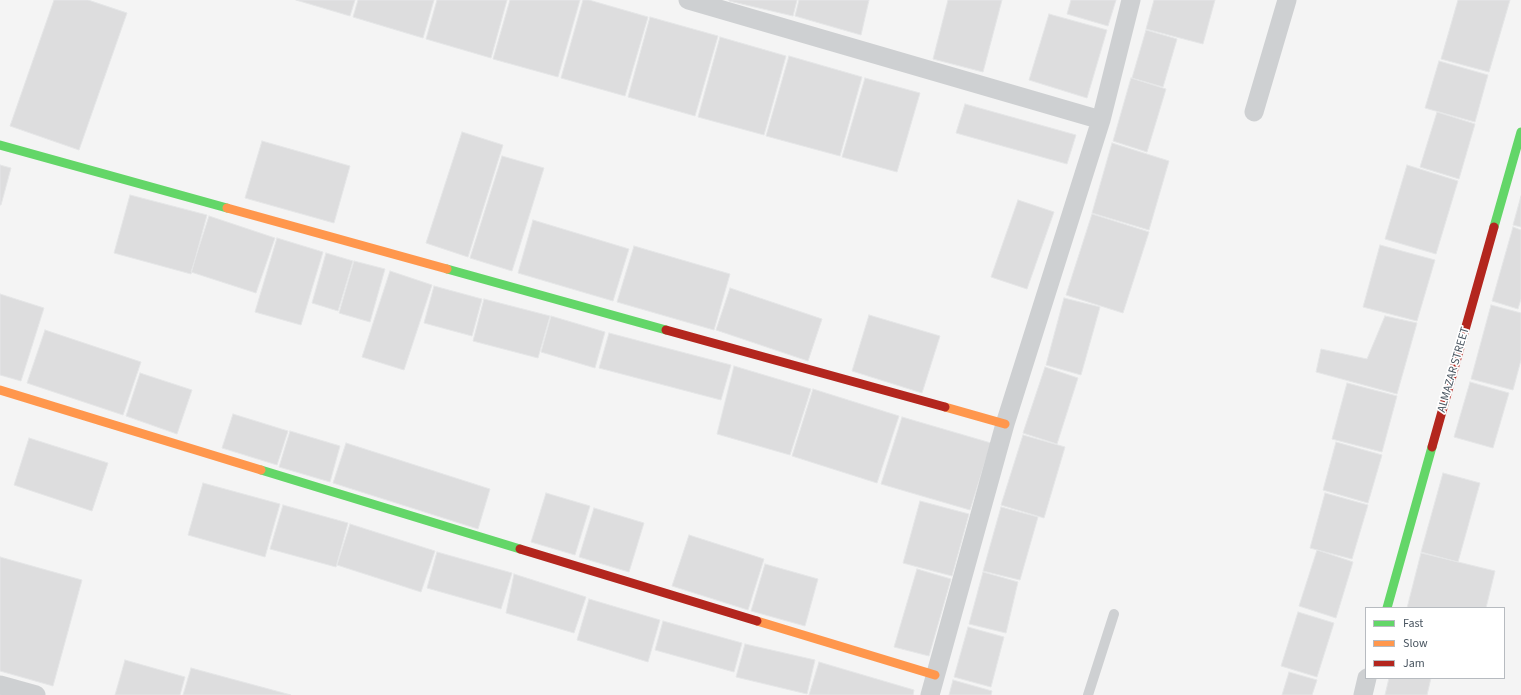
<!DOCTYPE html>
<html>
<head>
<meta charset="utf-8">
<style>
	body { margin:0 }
	#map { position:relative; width:1521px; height:695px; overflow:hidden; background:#f4f4f4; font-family:"Source Sans 3",sans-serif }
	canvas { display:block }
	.legend { position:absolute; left:1365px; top:607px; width:140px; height:72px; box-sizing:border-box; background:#fff; border:1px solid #b7bbc0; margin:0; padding:5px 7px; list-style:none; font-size:12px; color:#4a5661 }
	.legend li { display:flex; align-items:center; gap:8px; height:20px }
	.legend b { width:20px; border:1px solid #b7bbc0 }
</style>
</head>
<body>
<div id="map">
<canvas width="1521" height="695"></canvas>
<ul class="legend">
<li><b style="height:5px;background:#63d668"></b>Fast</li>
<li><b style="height:5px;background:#ff974d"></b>Slow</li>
<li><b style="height:5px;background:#b3261e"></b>Jam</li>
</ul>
</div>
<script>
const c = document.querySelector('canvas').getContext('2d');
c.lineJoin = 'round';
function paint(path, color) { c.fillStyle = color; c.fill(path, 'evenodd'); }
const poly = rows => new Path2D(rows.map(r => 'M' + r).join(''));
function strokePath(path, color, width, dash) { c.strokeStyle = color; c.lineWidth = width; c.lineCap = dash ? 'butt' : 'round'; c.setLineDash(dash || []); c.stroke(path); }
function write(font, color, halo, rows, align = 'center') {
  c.font = font + ' "Source Sans 3",sans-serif'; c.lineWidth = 3.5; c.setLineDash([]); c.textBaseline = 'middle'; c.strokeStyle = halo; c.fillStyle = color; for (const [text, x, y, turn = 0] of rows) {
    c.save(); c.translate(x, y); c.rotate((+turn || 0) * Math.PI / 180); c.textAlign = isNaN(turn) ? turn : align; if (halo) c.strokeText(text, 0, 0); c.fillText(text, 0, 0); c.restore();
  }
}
const building = poly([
	[54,0,88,0,127,13,79,150,10,126,54,0],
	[296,0,355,0,350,16,296,0],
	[358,0,434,0,423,38,353,17,358,0],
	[437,0,507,0,491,58,426,39,437,0],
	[510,0,580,0,558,77,493,59,510,0],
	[583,0,589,0,648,17,625,96,561,78,583,0],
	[729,0,797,0,793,16,729,1,729,0],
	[799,0,869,0,861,35,795,16,799,0],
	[948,0,1002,0,983,72,933,59,948,0],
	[1071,0,1116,0,1108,26,1067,14,1071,0],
	[1154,0,1215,0,1203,44,1146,29,1154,0],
	[1458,0,1510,0,1489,72,1441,59,1458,0],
	[1049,14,1107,30,1087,98,1029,80,1049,14],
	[650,17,718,36,695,116,628,97,650,17],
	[1146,30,1177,39,1163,87,1132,78,1146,30],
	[720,37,786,56,764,135,698,117,720,37],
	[789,56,862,77,840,156,766,136,789,56],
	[1439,61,1488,75,1475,122,1425,108,1439,61],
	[865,78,920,93,897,172,842,157,865,78],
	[1131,78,1166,89,1147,152,1113,141,1131,78],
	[965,104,1076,135,1067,164,956,133,965,104],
	[1437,112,1475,124,1459,179,1420,167,1437,112],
	[462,132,503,145,468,257,426,243,462,132],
	[262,141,350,166,334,223,245,198,262,141],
	[1112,143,1169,161,1149,230,1092,213,1112,143],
	[502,156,544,168,512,271,470,258,502,156],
	[0,165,11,168,1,205,0,205,0,165],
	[1407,165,1458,181,1436,254,1385,239,1407,165],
	[130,195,207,215,191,274,114,253,130,195],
	[1521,196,1521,227,1513,225,1521,196],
	[1018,200,1054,212,1027,289,991,277,1018,200],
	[1092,214,1149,232,1123,313,1066,295,1092,214],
	[209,216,275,238,256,293,191,272,209,216],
	[533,220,629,249,613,301,518,273,533,220],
	[1513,227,1521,230,1521,299,1518,309,1492,301,1513,227],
	[277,238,323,252,301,325,255,312,277,238],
	[1380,245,1435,260,1417,321,1363,307,1380,245],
	[634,246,730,274,714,330,617,302,634,246],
	[326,253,353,261,338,311,312,303,326,253],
	[354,261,385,269,370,322,339,313,354,261],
	[390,271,432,285,404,370,362,357,390,271],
	[434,286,482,299,472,336,424,323,434,286],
	[730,288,822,319,808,361,716,330,730,288],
	[0,294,44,308,21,381,0,375,0,294],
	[1064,298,1100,307,1081,375,1046,365,1064,298],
	[484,299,550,316,538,358,473,341,484,299],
	[1491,305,1521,313,1521,360,1513,390,1471,379,1491,305],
	[869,315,940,336,922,393,852,371,869,315],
	[551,316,605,332,595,368,541,352,551,316],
	[1385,316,1417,323,1397,394,1316,372,1321,349,1367,359,1385,316],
	[45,330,141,362,123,415,27,383,45,330],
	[609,333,731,365,721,400,599,368,609,333],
	[734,366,811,389,790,455,717,434,734,366],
	[1045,367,1078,378,1057,444,1023,433,1045,367],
	[140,373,192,390,177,434,126,416,140,373],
	[1470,382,1509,393,1493,448,1454,437,1470,382],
	[1347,383,1397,396,1382,452,1332,439,1347,383],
	[813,389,899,416,877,483,792,456,813,389],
	[233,414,288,431,277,465,222,448,233,414],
	[902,417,991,443,970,510,881,484,902,417],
	[290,431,340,446,330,482,279,467,290,431],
	[1023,435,1065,447,1044,518,1001,505,1023,435],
	[29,438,108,463,92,511,14,485,29,438],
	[1336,442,1382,455,1368,503,1323,490,1336,442],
	[346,443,490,489,478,529,333,483,346,443],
	[1443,473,1480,483,1458,562,1421,552,1443,473],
	[203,483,280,504,265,557,188,535,203,483],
	[546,493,590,506,575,555,531,542,546,493],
	[1325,493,1368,505,1352,559,1310,548,1325,493],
	[920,501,969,514,952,576,903,563,920,501],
	[283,505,348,523,336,567,270,549,283,505],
	[1001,507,1038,517,1020,580,983,571,1001,507],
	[594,508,644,523,629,572,579,557,594,508],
	[350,524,435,551,421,592,337,565,350,524],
	[689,535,764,559,748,610,672,586,689,535],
	[1317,550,1353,562,1336,618,1299,606,1317,550],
	[437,552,512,573,501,609,427,588,437,552],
	[1421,553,1495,571,1486,608,1407,608,1421,553],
	[0,557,82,580,53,686,0,671,0,557],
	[765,564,818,579,805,626,751,611,765,564],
	[917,569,951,579,929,656,894,647,917,569],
	[983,572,1018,582,1006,633,969,624,983,572],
	[514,574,586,597,574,633,506,613,514,574],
	[589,599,660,620,648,662,577,640,589,599],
	[1298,612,1334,623,1317,677,1281,666,1298,612],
	[663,621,742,643,734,672,655,650,663,621],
	[968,627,1004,637,991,687,954,677,968,627],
	[745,644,815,660,807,694,736,677,745,644],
	[125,660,185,677,180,695,115,695,125,660],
	[819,662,914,690,913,695,809,695,819,662],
	[191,668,291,695,183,695,191,668],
	[1289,672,1317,680,1312,695,1282,695,1289,672],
	[1389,678,1431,678,1427,695,1385,695,1389,678],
	[953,680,992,691,991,695,949,695,953,680]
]);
const lane = poly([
	[1088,695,1114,614]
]);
const street = poly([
	[688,0,1101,120],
	[1254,112,1287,0],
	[0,685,36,695],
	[930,695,1005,424,1101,120,1131,0],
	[1363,695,1367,678]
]);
const fast = poly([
	[0,145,227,208],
	[1494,227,1521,132],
	[447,269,666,330],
	[261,470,520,549],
	[1387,608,1432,447]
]);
const slow = poly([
	[227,208,447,269],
	[0,390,261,470],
	[945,407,1005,424],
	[757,621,935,675]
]);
const jam = poly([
	[666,330,945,407],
	[1432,447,1494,227],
	[520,549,757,621]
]);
const streetNames = [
	["ALMAZAR STREET",1454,370,-74]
];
paint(building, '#ddddde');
strokePath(building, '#e5e6e7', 1);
strokePath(lane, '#ced0d2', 10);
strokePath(street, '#ced0d2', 19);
strokePath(fast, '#63d668', 9);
strokePath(slow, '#ff974d', 9);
strokePath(jam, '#b3261e', 9);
write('12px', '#4a5661', '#fff', streetNames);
</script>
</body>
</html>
